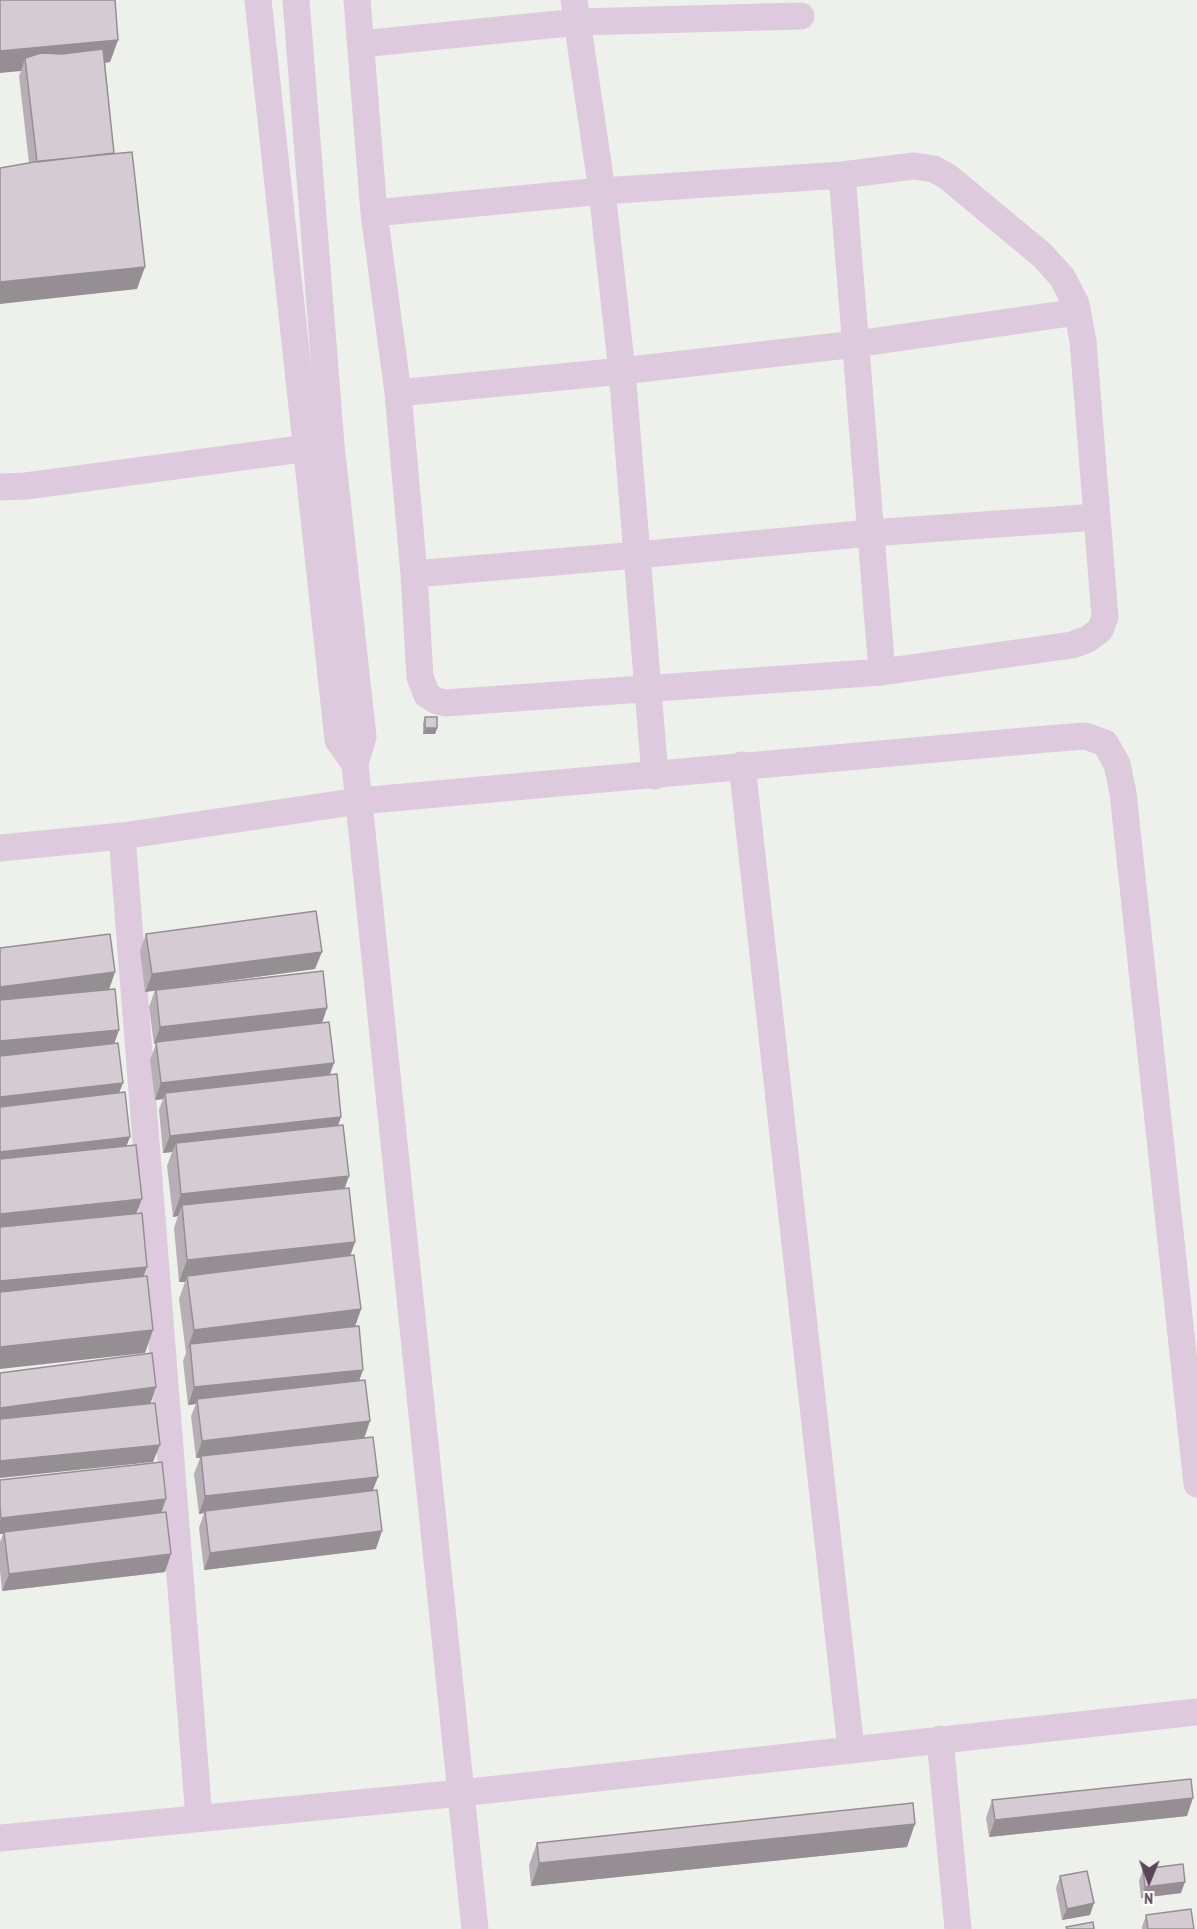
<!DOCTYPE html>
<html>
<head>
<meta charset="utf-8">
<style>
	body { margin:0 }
	#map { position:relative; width:1197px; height:1929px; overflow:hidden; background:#eef0ec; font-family:"PT Sans Narrow",sans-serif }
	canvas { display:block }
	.north { position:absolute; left:1119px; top:1851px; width:60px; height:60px; -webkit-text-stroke:4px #fff; paint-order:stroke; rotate:181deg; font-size:16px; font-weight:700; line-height:24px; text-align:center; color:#5b445a }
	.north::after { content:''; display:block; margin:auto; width:21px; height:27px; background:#5b445a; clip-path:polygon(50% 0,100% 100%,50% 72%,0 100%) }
</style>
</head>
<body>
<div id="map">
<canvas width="1197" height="1929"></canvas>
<div class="north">N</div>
</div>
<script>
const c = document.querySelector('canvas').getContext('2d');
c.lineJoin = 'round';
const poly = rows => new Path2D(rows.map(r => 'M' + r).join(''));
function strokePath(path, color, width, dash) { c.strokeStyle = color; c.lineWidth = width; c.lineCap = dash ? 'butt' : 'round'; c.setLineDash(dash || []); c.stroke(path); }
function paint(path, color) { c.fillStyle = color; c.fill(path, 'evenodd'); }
const minor = poly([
	[258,0,338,740,355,764],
	[296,0,331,445,363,737,355,764,475,1929],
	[357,0,374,213,398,393,414,574,420,677,427,695,437,701,445,703,882,672,1072,645,1088,639,1100,630,1105,617,1083,341,1076,304,1062,277,1042,255,948,177,934,169,914,166,842,175,602,191,374,213],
	[574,0,602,191,622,371,655,776],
	[361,44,578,22,801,16],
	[842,175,882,672],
	[398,393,622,371,856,344,1077,312],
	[0,487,26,486,323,446],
	[414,574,637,555,870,533,1097,517],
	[742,765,851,1749],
	[122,836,199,1818],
	[0,848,122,836,359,801,1047,739,1085,736,1105,743,1117,764,1123,793,1197,1484],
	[940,1739,958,1929],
	[0,1838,461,1793,1197,1712]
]);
const wall = poly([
	[0,0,118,40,110,62,105,63,114,153,137,289,29,163,19,76,21,71],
	[425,717,437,728,435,734,423,734,423,723],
	[146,934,315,969,189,986,327,1008,322,1023,329,1075,341,1117,338,1125,345,1188,355,1242,350,1256,361,1309,355,1327,364,1438,378,1477,373,1490,376,1549,204,1570,199,1528,204,1513,199,1514,194,1474,200,1458,196,1458,191,1416,196,1404,188,1405,183,1361,186,1353,179,1299,185,1282,179,1282,174,1228,178,1216,173,1217,167,1166,172,1152,163,1153,159,1110,163,1099,155,1100,150,1060,156,1044,154,1044,149,1007,155,990,145,992,140,951],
	[0,1480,166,1499,161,1513,165,1572,2,1591,0,1570,0,1542,3,1534,0,1534],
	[992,1800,1187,1816,989,1837,986,1818],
	[537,1843,907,1847,531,1886,529,1865],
	[1143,1869,1181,1893,1141,1898,1139,1881],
	[1060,1876,1090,1915,1062,1920,1056,1888],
	[1146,1915,1194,1929,1142,1929,1142,1927]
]);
const shadedWall = poly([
	[118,40,110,62,27,71,25,58,21,71,0,73,0,51],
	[145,267,137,289,0,304,0,282],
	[425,728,437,728,435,734,423,734],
	[322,952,315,969,145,992,152,974],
	[115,972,109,990,0,1004,0,987],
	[327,1008,321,1026,154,1044,160,1027],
	[119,1030,113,1047,0,1058,0,1041],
	[334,1063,328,1080,165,1093,163,1099,155,1100,161,1083],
	[123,1083,116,1101,0,1113,0,1097],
	[341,1117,335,1134,176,1143,172,1152,163,1153,170,1136],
	[130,1137,123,1155,0,1169,0,1152],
	[349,1176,341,1199,182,1205,178,1216,173,1217,181,1194],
	[142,1199,133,1222,0,1236,0,1214],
	[355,1242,347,1265,187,1276,185,1282,179,1282,187,1260],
	[147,1267,139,1289,0,1303,0,1281],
	[361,1309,353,1332,190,1344,186,1353,194,1330],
	[153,1330,145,1353,0,1369,0,1347],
	[363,1370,357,1387,197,1399,196,1404,188,1405,194,1387],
	[156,1387,150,1405,0,1425,0,1408],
	[370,1421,364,1439,196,1458,202,1441],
	[160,1445,153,1462,0,1478,0,1461],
	[378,1477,371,1494,205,1511,204,1513,199,1514,205,1496],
	[166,1499,160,1516,4,1532,3,1534,0,1534,0,1521,1,1518],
	[382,1531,376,1549,204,1570,210,1553],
	[171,1554,165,1572,2,1591,9,1574],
	[1193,1798,1187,1816,989,1837,995,1820],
	[915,1824,907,1847,531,1886,539,1863],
	[1185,1882,1181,1893,1141,1898,1145,1887],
	[1094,1903,1090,1915,1062,1920,1067,1909]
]);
const building = poly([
	[0,0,115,0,118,40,0,51,0,0],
	[103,49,114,153,37,162,25,58,41,53,62,54,103,49],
	[132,152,145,267,0,282,0,168,40,161,132,152],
	[425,717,437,717,437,728,425,728,425,717],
	[316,911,322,952,152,974,146,934,316,911],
	[110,934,115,972,0,987,0,948,110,934],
	[323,971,327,1008,160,1027,156,990,323,971],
	[115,989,119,1030,0,1041,0,1000,115,989],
	[329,1022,334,1063,161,1083,156,1042,329,1022],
	[118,1043,123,1083,0,1097,0,1056,118,1043],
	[337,1074,341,1117,170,1136,165,1093,337,1074],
	[125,1092,130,1137,0,1152,0,1107,125,1092],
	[343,1125,349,1176,181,1194,176,1143,343,1125],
	[136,1145,142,1199,0,1214,0,1159,136,1145],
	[349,1188,355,1242,187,1260,182,1205,349,1188],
	[142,1213,147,1267,0,1281,0,1227,142,1213],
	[354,1255,361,1309,194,1330,187,1276,354,1255],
	[147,1276,153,1330,0,1347,0,1292,147,1276],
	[359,1326,363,1370,194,1387,190,1344,359,1326],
	[152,1353,156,1387,0,1408,0,1373,152,1353],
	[365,1380,370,1421,202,1441,197,1399,365,1380],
	[155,1403,160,1445,0,1461,0,1419,155,1403],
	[373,1437,378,1477,205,1496,201,1456,373,1437],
	[162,1462,166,1499,1,1518,0,1506,0,1480,162,1462],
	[377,1490,382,1531,210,1553,205,1511,377,1490],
	[166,1512,171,1554,9,1574,4,1532,166,1512],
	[1191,1779,1193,1798,995,1820,992,1800,1191,1779],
	[913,1803,915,1824,539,1863,537,1843,913,1803],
	[1183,1864,1185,1882,1145,1887,1143,1869,1183,1864],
	[1087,1871,1094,1903,1067,1909,1060,1876,1087,1871],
	[1191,1909,1194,1929,1148,1929,1146,1915,1191,1909],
	[1093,1922,1094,1929,1067,1929,1066,1927,1093,1922]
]);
strokePath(minor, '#decadd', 27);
paint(wall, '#b7afb5');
paint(shadedWall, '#958f94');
paint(building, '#d5ccd3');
strokePath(building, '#958f94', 1.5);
</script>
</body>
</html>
